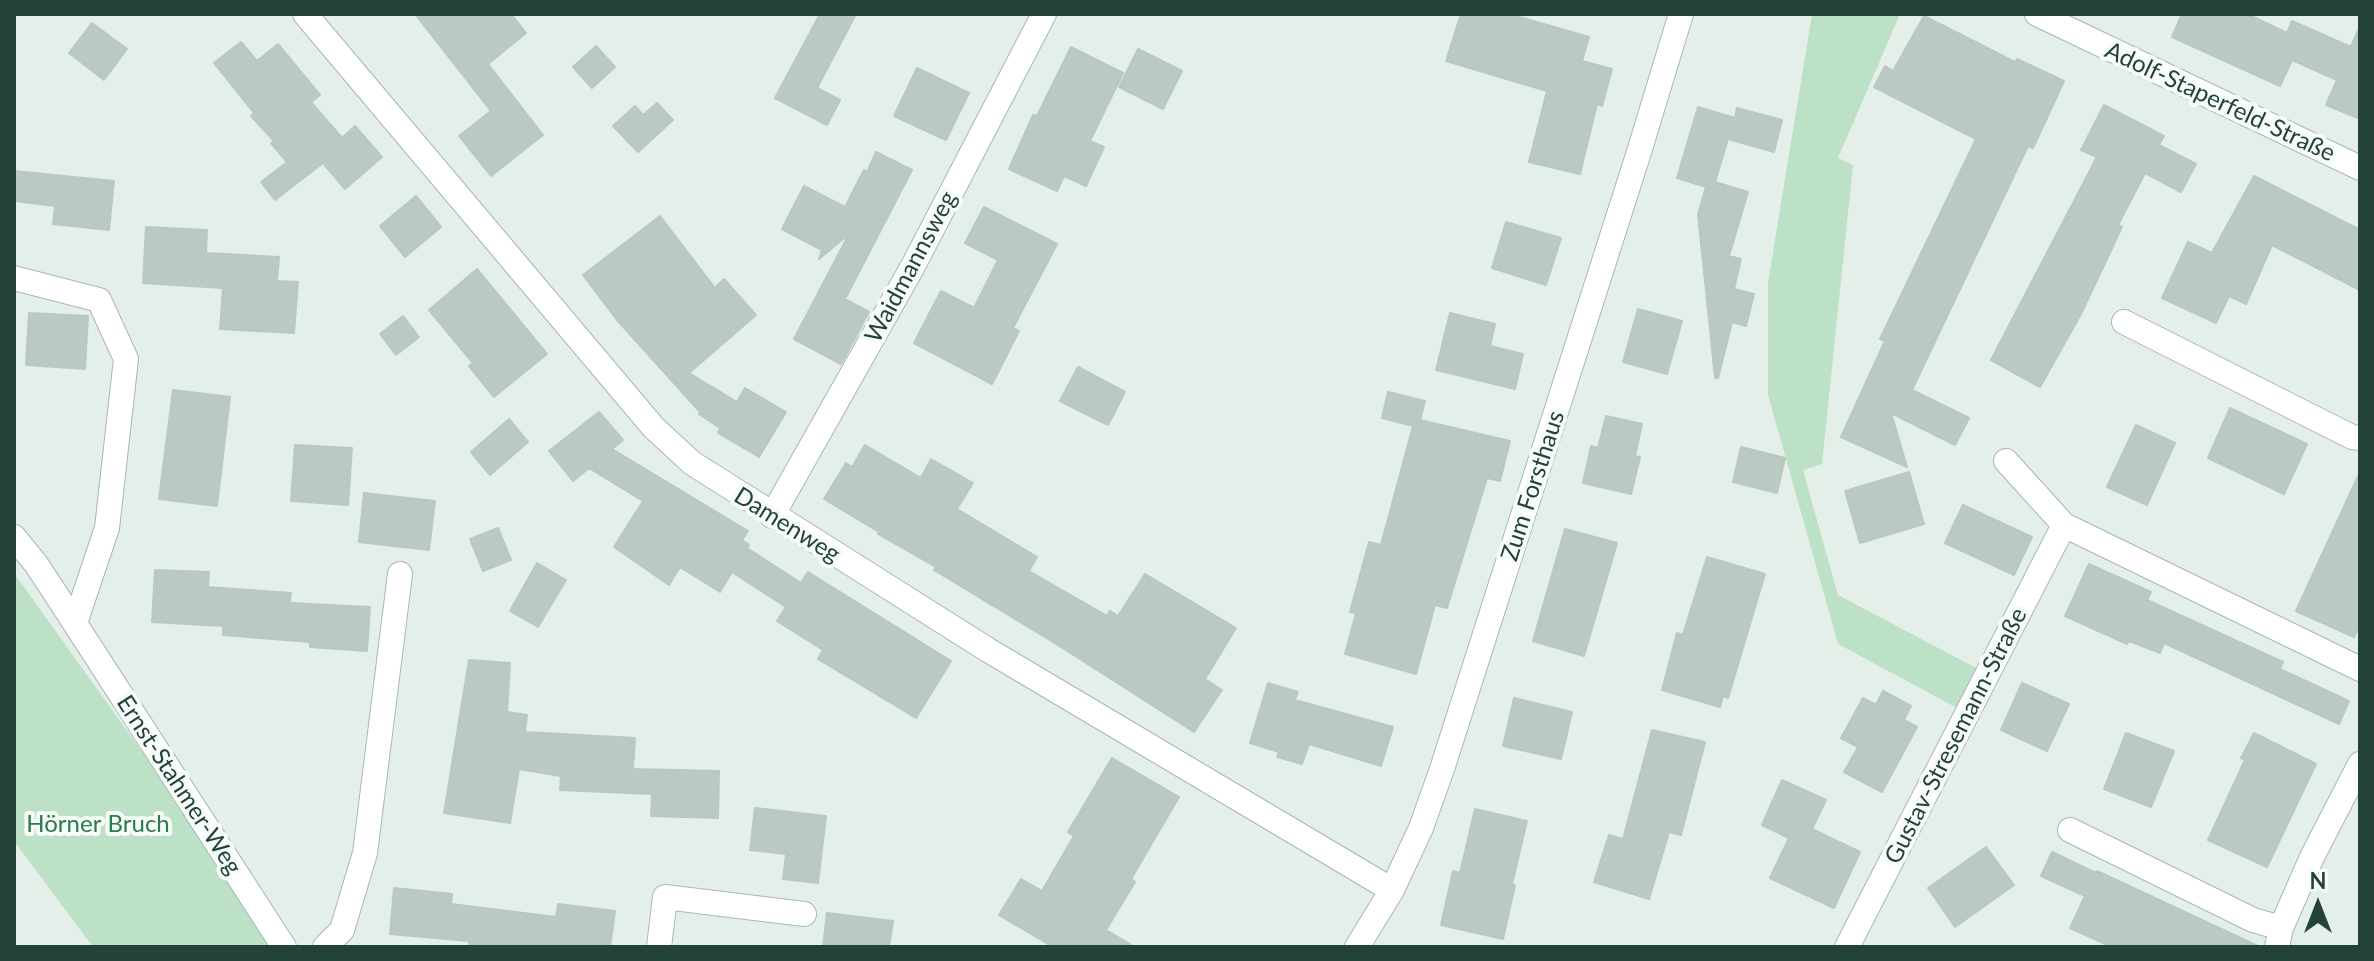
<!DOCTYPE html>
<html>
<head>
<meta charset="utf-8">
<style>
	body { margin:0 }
	#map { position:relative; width:2374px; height:961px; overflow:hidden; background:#e5efea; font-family:Lato,sans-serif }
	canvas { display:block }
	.frame { position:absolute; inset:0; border:16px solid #23433a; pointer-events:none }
	.north { position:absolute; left:2278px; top:865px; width:80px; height:80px; -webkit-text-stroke:6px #f6fbf9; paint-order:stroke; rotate:0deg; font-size:22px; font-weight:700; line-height:32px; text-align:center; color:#23433a }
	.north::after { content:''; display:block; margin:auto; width:28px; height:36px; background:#23433a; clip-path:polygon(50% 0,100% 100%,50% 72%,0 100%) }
</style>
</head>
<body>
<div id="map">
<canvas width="2374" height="961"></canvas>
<div class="frame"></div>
<div class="north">N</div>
</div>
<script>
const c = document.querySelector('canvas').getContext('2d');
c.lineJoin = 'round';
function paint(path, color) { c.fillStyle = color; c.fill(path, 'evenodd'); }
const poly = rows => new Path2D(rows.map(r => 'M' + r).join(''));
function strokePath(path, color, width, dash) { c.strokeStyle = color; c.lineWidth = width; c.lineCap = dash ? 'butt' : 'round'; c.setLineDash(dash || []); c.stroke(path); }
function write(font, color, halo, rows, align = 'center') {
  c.font = font + ' Lato,sans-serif'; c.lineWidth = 8; c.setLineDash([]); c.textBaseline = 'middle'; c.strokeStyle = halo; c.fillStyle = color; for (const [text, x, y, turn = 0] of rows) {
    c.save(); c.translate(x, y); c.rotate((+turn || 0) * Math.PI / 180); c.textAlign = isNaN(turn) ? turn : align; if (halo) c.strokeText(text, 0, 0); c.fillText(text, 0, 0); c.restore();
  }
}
const green = poly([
	[1812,14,1900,14,1838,158,1853,165,1822,464,1803,470,1838,595,1978,669,1957,708,1838,644,1768,395,1768,283],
	[14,573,282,947,93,947,14,841]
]);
const building = poly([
	[415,14,511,14,526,33,488,64,543,135,491,176,459,136,491,111,415,14],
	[820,14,856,14,817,88,840,100,827,125,775,98,820,14],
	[1461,14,1509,14,1589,37,1582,61,1612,69,1602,106,1597,104,1580,174,1529,162,1547,91,1446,61,1461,14],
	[2182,14,2247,14,2287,33,2292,21,2351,47,2360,26,2360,119,2326,105,2337,80,2292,60,2280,86,2172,37,2182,14],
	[1924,16,2015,62,2017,59,2064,81,2033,148,2028,146,1912,390,1969,418,1955,445,1891,413,1907,467,1841,437,1885,341,1880,339,1976,139,1874,87,1885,66,1893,71,1924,16],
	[92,23,127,49,104,80,69,53,92,23],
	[241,42,257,61,278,44,320,95,311,102,342,138,355,126,382,157,345,189,323,163,275,200,261,182,287,162,271,143,274,141,251,116,254,113,214,63,241,42],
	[596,46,615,67,592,88,573,67,596,46],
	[1071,47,1123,73,1090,141,1104,147,1086,186,1064,176,1057,191,1009,169,1033,115,1037,116,1071,47],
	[1138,49,1182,71,1163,109,1119,87,1138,49],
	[917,68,969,93,946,140,894,116,917,68],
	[657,103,673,120,638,152,613,126,635,106,643,115,657,103],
	[2104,105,2164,136,2159,145,2196,164,2181,192,2145,173,2118,225,2122,227,2081,314,2040,387,1991,360,2097,157,2081,150,2104,105],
	[1698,107,1735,118,1737,108,1782,120,1774,152,1728,139,1715,182,1748,192,1729,256,1741,259,1734,289,1754,294,1746,326,1732,322,1718,378,1715,378,1698,214,1706,187,1677,178,1698,107],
	[876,152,912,170,845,299,869,312,841,364,794,339,849,234,819,259,822,250,782,229,804,186,845,207,864,170,867,172,876,152],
	[14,171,114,181,109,230,53,224,55,206,14,201,14,171],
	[2254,176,2360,230,2360,290,2272,245,2246,304,2229,296,2216,323,2162,298,2188,242,2212,253,2254,176],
	[416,196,441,227,405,257,380,226,416,196],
	[984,207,1057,244,1013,328,1019,331,992,384,914,343,941,291,974,308,998,260,965,243,984,207],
	[660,216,715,288,724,279,756,315,689,373,737,402,745,388,786,412,759,457,718,433,720,428,699,414,700,412,617,320,583,275,660,216],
	[1506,222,1561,238,1546,285,1492,268,1506,222],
	[146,227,207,230,206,253,279,257,277,281,298,282,294,333,220,329,223,288,143,283,146,227],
	[477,269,547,354,494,397,469,366,473,363,429,310,477,269],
	[1638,309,1682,321,1667,374,1623,362,1638,309],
	[29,313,88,316,85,369,26,365,29,313],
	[1450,313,1495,324,1490,346,1523,354,1515,389,1436,370,1450,313],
	[403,316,419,337,396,355,380,334,403,316],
	[1078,367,1125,392,1108,425,1060,401,1078,367],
	[173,390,230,397,217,506,159,499,173,390],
	[1388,392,1425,401,1420,420,1510,441,1500,481,1487,478,1447,608,1435,605,1416,674,1345,654,1356,613,1350,612,1369,542,1381,545,1413,426,1382,418,1388,392],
	[2230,408,2307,444,2284,494,2208,458,2230,408],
	[599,412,623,440,612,449,748,531,742,540,749,545,747,548,801,583,808,572,951,661,916,718,818,659,823,650,777,621,786,607,732,572,720,592,680,567,669,585,614,547,643,501,589,468,573,481,549,451,599,412],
	[1606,416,1642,424,1635,456,1640,457,1631,494,1583,483,1591,446,1598,448,1606,416],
	[509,419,528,442,490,475,471,452,509,419],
	[2136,425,2175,443,2147,505,2107,487,2136,425],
	[295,445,352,448,348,505,291,501,295,445],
	[865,445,921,478,931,459,973,483,957,509,1037,557,1029,571,1107,616,1110,611,1118,616,1145,574,1236,628,1205,679,1222,690,1194,732,1058,645,934,570,936,567,878,534,879,532,824,499,846,463,852,467,865,445],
	[1741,447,1785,458,1777,493,1733,482,1741,447],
	[1909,472,1924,524,1860,543,1845,491,1909,472],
	[2360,472,2360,625,2354,637,2296,611,2360,472],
	[364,493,435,501,429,550,359,542,364,493],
	[1963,505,2032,537,2014,575,1945,543,1963,505],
	[498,528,511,560,483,571,470,539,498,528],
	[1565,529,1617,543,1584,656,1533,641,1565,529],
	[1707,557,1765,574,1728,698,1723,696,1720,707,1662,690,1677,633,1683,635,1707,557],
	[537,563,566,580,538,627,510,611,537,563],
	[2089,564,2151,592,2147,600,2283,662,2280,669,2349,701,2339,724,2164,643,2160,653,2129,641,2127,644,2065,616,2089,564],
	[155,570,209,572,208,587,291,593,290,603,370,607,367,651,310,647,310,642,223,635,223,626,152,622,155,570],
	[469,660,510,663,507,712,527,715,525,732,635,738,633,769,719,771,718,818,651,816,652,794,560,790,561,776,519,769,510,823,444,813,469,660],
	[1268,683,1298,692,1295,700,1393,727,1381,766,1309,744,1302,764,1277,757,1279,752,1250,743,1268,683],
	[2022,683,2069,704,2047,751,2001,730,2022,683],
	[1883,691,1911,706,1904,720,1917,727,1882,792,1844,772,1858,747,1841,738,1863,698,1876,705,1883,691],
	[1514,698,1572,712,1561,759,1503,746,1514,698],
	[1652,730,1705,742,1681,835,1669,832,1649,899,1594,882,1609,835,1623,839,1652,730],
	[2126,733,2174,751,2151,807,2104,789,2126,733],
	[2254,733,2316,764,2267,867,2208,840,2245,760,2241,758,2254,733],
	[1112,758,1179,797,1131,879,1135,882,1106,930,1135,947,1053,947,999,915,1021,879,1042,891,1074,836,1068,832,1112,758],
	[1782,780,1826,800,1812,829,1860,852,1834,908,1770,878,1789,838,1762,825,1782,780],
	[755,808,826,816,818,883,783,879,786,854,750,850,755,808],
	[1475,809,1527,821,1512,884,1515,885,1503,939,1441,925,1453,871,1460,873,1475,809],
	[1986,847,2014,885,1955,927,1928,888,1986,847],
	[2052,852,2096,873,2097,871,2260,947,2112,947,2070,928,2085,896,2041,876,2052,852],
	[394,888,452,894,451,904,556,917,558,904,615,911,610,947,469,947,469,941,390,934,394,888],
	[827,913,893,921,889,947,823,947,827,913]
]);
const minor = poly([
	[305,14,654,428,692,463,988,650,1392,890],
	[2037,14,2360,168],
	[14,278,99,300,126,359,107,528,75,623],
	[2124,322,2352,437,2360,438],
	[2006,461,2064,525,2360,669],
	[772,516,913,266,1044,14],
	[14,537,36,564,63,605,284,947],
	[2070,830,2253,920,2281,928],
	[325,947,342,930,365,853,400,574],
	[659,947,665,897,804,914],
	[1357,947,1392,890,1421,828,1442,769,1639,152,1681,14],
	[1847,947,2064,525],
	[2277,947,2281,928,2312,857,2360,764]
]);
const streetNames = [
	["Adolf-Staperfeld-Straße",2220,102,25],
	["Waidmannsweg",911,267,-62],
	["Zum Forsthaus",1533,486,-72],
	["Damenweg",787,525,32],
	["Gustav-Stresemann-Straße",1956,736,-63],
	["Ernst-Stahmer-Weg",179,785,57]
];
const parkNames = [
	["Hörner Bruch",98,824]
];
paint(green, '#bde1c6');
paint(building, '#bacac3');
strokePath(building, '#b7c9c1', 2);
strokePath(minor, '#a7b8b2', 26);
strokePath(minor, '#fff', 24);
write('24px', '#23433a', '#f6fbf9', streetNames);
write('24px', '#2a7c49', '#f6fbf9', parkNames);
</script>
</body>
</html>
